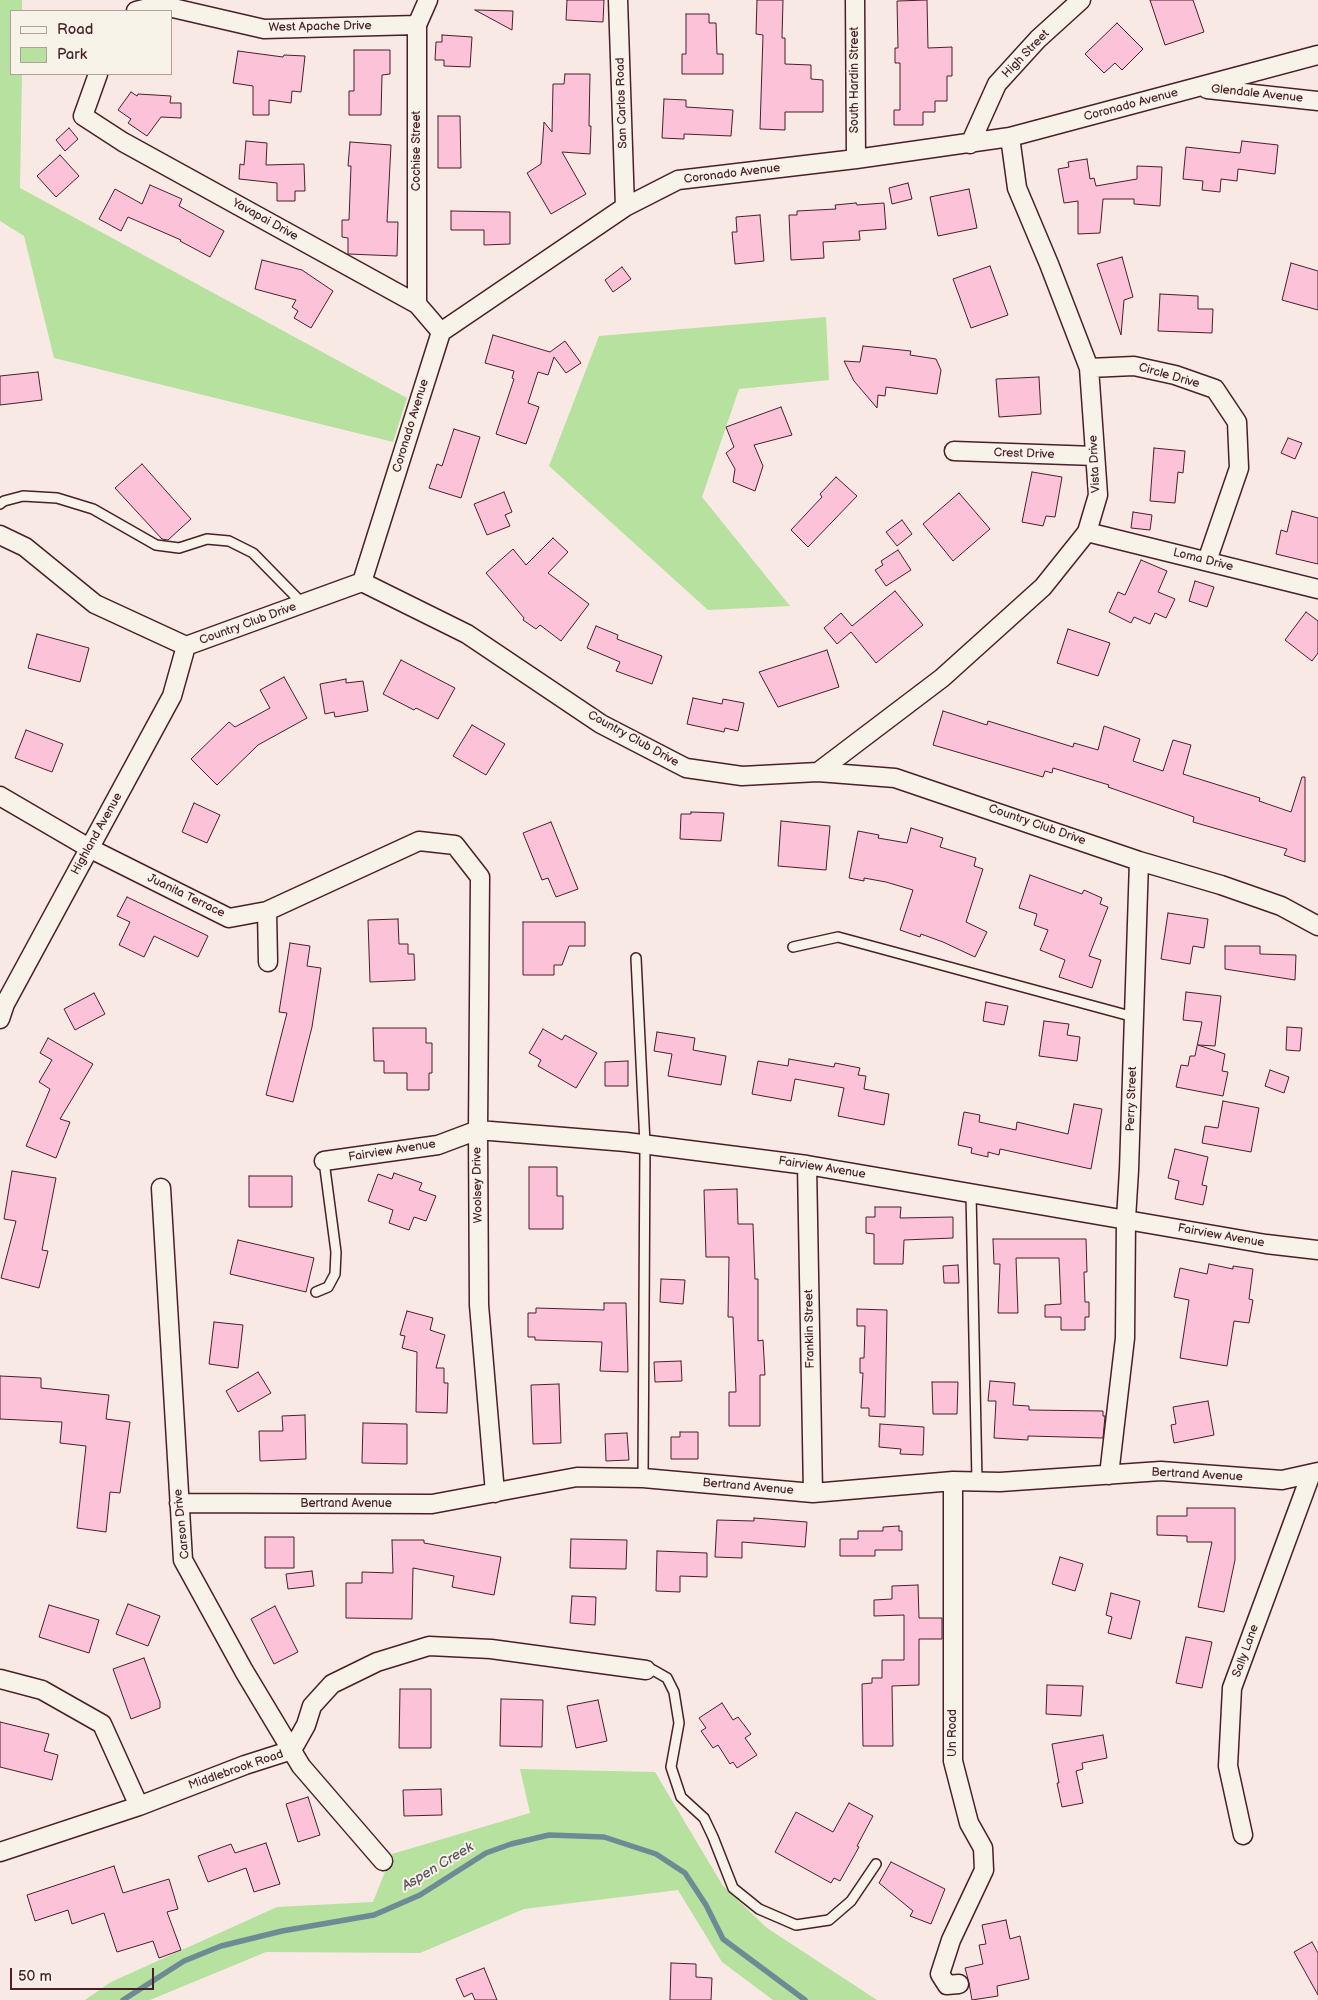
<!DOCTYPE html>
<html>
<head>
<meta charset="utf-8">
<style>
	body { margin:0 }
	#map { position:relative; width:1318px; height:2000px; overflow:hidden; background:#f8e9e5; font-family:"Balsamiq Sans",sans-serif }
	canvas { display:block }
	.legend { position:absolute; left:10px; top:10px; width:162px; height:65px; box-sizing:border-box; background:#f7f3e8; border:1px solid #b29e9c; margin:0; padding:6px 9px; list-style:none; font-size:15px; color:#4a1f2b }
	.legend li { display:flex; align-items:center; gap:10px; height:25px }
	.legend b { width:25px; border:1px solid #b29e9c }
	.scale { position:absolute; left:10px; top:1968px; width:144px; height:22px; box-sizing:border-box; border:2px solid #4a1f2b; border-top:0; padding-left:6px; font-size:15px; line-height:18px; white-space:nowrap; color:#4a1f2b; -webkit-text-stroke:4px #f7f3e8; paint-order:stroke }
</style>
</head>
<body>
<div id="map">
<canvas width="1318" height="2000"></canvas>
<ul class="legend">
<li><b style="height:6px;background:#f7f3e8"></b>Road</li>
<li><b style="height:14px;background:#b6e19e"></b>Park</li>
</ul>
<div class="scale">50 m</div>
</div>
<script>
const c = document.querySelector('canvas').getContext('2d');
c.lineJoin = 'round';
function paint(path, color) { c.fillStyle = color; c.fill(path, 'evenodd'); }
const poly = rows => new Path2D(rows.map(r => 'M' + r).join(''));
function strokePath(path, color, width, dash) { c.strokeStyle = color; c.lineWidth = width; c.lineCap = dash ? 'butt' : 'round'; c.setLineDash(dash || []); c.stroke(path); }
function write(font, color, halo, rows, align = 'center') {
  c.font = font + ' "Balsamiq Sans",sans-serif'; c.lineWidth = 4; c.setLineDash([]); c.textBaseline = 'middle'; c.strokeStyle = halo; c.fillStyle = color; for (const [text, x, y, turn = 0] of rows) {
    c.save(); c.translate(x, y); c.rotate((+turn || 0) * Math.PI / 180); c.textAlign = isNaN(turn) ? turn : align; if (halo) c.strokeText(text, 0, 0); c.fillText(text, 0, 0); c.restore();
  }
}
const green = poly([
	[0,0,22,0,22,11,11,11,11,74,22,74,20,188,407,398,393,442,54,358,24,236,0,221],
	[826,317,829,380,739,389,702,497,790,606,708,610,549,466,599,336],
	[520,1769,655,1772,723,1886,767,1928,877,2000,773,2000,722,1962,678,1890,524,1909,420,1953,266,1952,150,2000,85,2000,111,1982,277,1907,373,1902,392,1854,530,1813]
]);
const stream = poly([
	[123,2000,184,1961,221,1946,282,1931,374,1915,420,1895,486,1853,511,1844,549,1835,604,1837,656,1854,685,1873,706,1905,723,1939,805,2000]
]);
const building = poly([
	[567,0,604,0,603,22,566,20,567,0],
	[757,0,783,0,782,38,785,38,785,64,811,65,811,79,823,80,823,112,785,112,785,130,760,129,763,35,756,34,757,0],
	[927,0,928,48,952,47,952,76,947,76,947,101,935,101,935,112,923,112,923,125,894,125,894,110,900,110,900,63,895,63,895,48,898,48,897,1,927,0],
	[1150,0,1193,0,1204,32,1165,45,1150,0],
	[475,10,513,11,512,30,475,10],
	[686,14,709,14,709,23,716,23,717,54,723,54,723,74,682,74,682,54,686,54,686,14],
	[1117,23,1143,49,1122,70,1115,63,1104,73,1085,54,1117,23],
	[442,35,472,37,470,67,444,66,444,60,435,60,436,42,442,42,442,35],
	[354,50,390,50,390,74,382,75,381,115,349,115,349,91,354,91,354,50],
	[238,51,283,57,284,55,305,56,301,92,292,91,291,103,269,100,269,115,253,115,253,86,233,83,238,51],
	[565,74,590,74,589,126,591,126,590,154,562,152,586,194,551,214,527,173,541,164,544,122,552,132,553,84,564,84,565,74],
	[131,92,137,96,138,94,171,96,170,103,181,103,181,118,161,117,147,136,128,123,131,119,118,110,131,92],
	[664,99,686,100,686,107,733,110,731,136,684,134,684,139,662,138,664,99],
	[438,116,460,116,461,168,438,168,438,116],
	[69,128,78,139,65,151,56,140,69,128],
	[246,141,267,143,266,165,304,164,305,191,295,191,295,201,277,201,277,183,239,179,240,164,244,165,246,141],
	[1242,141,1278,145,1275,174,1238,169,1237,181,1221,179,1220,192,1202,190,1203,181,1183,179,1186,147,1240,153,1242,141],
	[350,142,391,145,387,222,398,222,397,256,348,254,348,238,342,237,342,220,349,220,351,166,348,166,350,142],
	[60,155,79,176,56,197,37,176,60,155],
	[1087,159,1090,179,1094,178,1096,186,1137,179,1137,166,1162,167,1160,206,1134,204,1134,199,1103,199,1100,233,1078,234,1078,201,1064,203,1058,169,1069,167,1068,162,1087,159],
	[908,183,912,199,892,204,889,188,908,183],
	[150,185,182,199,179,206,224,231,210,257,180,241,181,240,128,217,121,231,99,219,115,189,142,204,150,185],
	[969,189,977,228,938,236,930,197,969,189],
	[856,203,857,205,884,203,886,229,859,231,860,240,823,242,824,258,791,260,789,215,797,215,797,211,836,209,835,205,856,203],
	[451,211,510,212,510,244,484,245,484,230,451,230,451,211],
	[760,215,764,261,735,264,732,232,737,232,736,217,760,215],
	[1122,257,1133,297,1124,300,1121,335,1097,264,1122,257],
	[262,260,302,270,333,291,311,328,294,318,298,311,292,307,296,300,255,289,262,260],
	[1291,263,1318,271,1318,310,1282,300,1291,263],
	[990,266,1008,315,971,328,953,279,990,266],
	[622,267,631,279,613,292,605,280,622,267],
	[1160,294,1198,296,1198,309,1213,309,1212,333,1158,331,1160,294],
	[493,335,550,352,565,341,581,363,566,373,554,357,548,375,538,372,528,403,539,407,526,444,496,434,514,379,512,378,514,371,485,363,493,335],
	[863,346,911,351,910,355,936,359,941,370,937,394,886,387,885,396,878,395,877,408,854,381,844,361,860,362,863,346],
	[38,372,42,400,0,405,0,376,38,372],
	[1039,377,1041,414,999,417,996,379,1039,377],
	[781,407,792,435,754,445,763,466,755,491,733,482,735,469,726,453,734,447,726,427,781,407],
	[454,429,480,437,461,498,429,488,437,464,442,466,454,429],
	[1288,438,1302,443,1295,459,1281,453,1288,438],
	[1154,448,1185,451,1183,473,1178,472,1175,503,1150,501,1154,448],
	[142,464,191,519,168,540,162,539,115,488,142,464],
	[1032,472,1062,477,1055,517,1046,516,1043,526,1022,522,1032,472],
	[836,477,857,496,808,547,791,530,822,497,820,494,836,477],
	[504,492,512,512,505,515,510,526,487,535,474,504,504,492],
	[959,493,990,529,953,561,923,524,959,493],
	[1292,511,1318,518,1318,564,1276,554,1281,530,1287,532,1292,511],
	[1133,512,1152,515,1150,530,1131,528,1133,512],
	[902,520,912,534,897,546,886,532,902,520],
	[553,538,568,552,548,573,589,604,561,641,540,625,536,629,523,620,524,618,486,573,513,549,526,565,553,538],
	[898,550,911,570,886,586,875,570,883,565,881,561,898,550],
	[1141,560,1167,571,1158,592,1175,599,1166,618,1155,613,1150,624,1134,617,1131,623,1109,612,1118,592,1125,595,1141,560],
	[1195,581,1214,587,1207,607,1189,601,1195,581],
	[895,591,923,625,876,663,851,632,837,644,824,628,841,613,852,626,895,591],
	[1306,612,1318,621,1318,653,1312,661,1285,640,1306,612],
	[596,626,618,635,617,639,662,656,652,684,616,671,620,662,587,648,596,626],
	[1068,629,1110,643,1098,676,1057,663,1068,629],
	[37,634,89,648,80,682,28,668,37,634],
	[827,650,839,687,778,707,759,672,827,650],
	[401,660,455,688,438,719,416,708,414,710,383,694,401,660],
	[284,677,307,718,258,745,217,785,191,759,229,722,235,727,270,708,260,690,284,677],
	[346,679,346,683,363,681,368,711,335,717,334,712,325,714,320,684,346,679],
	[693,698,722,704,723,699,744,703,738,731,725,728,724,732,687,724,693,698],
	[943,711,987,725,988,721,1073,747,1074,743,1098,750,1104,726,1140,739,1133,761,1163,771,1173,740,1191,745,1183,774,1260,798,1259,801,1291,812,1302,777,1305,777,1305,862,1284,855,1287,849,1193,822,1194,817,1108,787,1109,785,1053,768,1052,773,1045,771,1043,777,933,745,943,711],
	[472,725,505,744,486,775,453,756,472,725],
	[26,730,63,744,52,772,15,758,26,730],
	[194,803,220,815,207,843,182,832,194,803],
	[691,812,724,813,721,841,680,839,681,814,691,814,691,812],
	[781,821,830,826,826,870,778,866,781,821],
	[551,822,578,889,556,897,548,878,542,880,523,833,551,822],
	[911,828,943,838,940,847,976,858,974,866,983,869,966,922,987,932,975,957,943,942,921,934,920,937,900,930,913,890,886,882,864,878,864,881,849,878,858,831,879,835,878,838,907,843,911,828],
	[1030,875,1082,894,1084,890,1102,898,1100,904,1108,907,1089,956,1101,960,1092,988,1059,977,1065,960,1040,950,1048,930,1034,925,1037,914,1019,908,1030,875],
	[127,897,208,936,198,957,154,936,144,957,119,945,130,922,117,916,127,897],
	[1168,913,1208,919,1204,948,1193,946,1190,964,1161,959,1168,913],
	[398,919,399,944,408,944,408,954,414,954,415,980,370,982,368,920,398,919],
	[523,922,585,922,585,946,569,946,562,965,554,965,554,975,523,975,523,922],
	[290,943,310,946,307,966,321,968,312,1027,293,1102,266,1095,287,1013,279,1012,290,943],
	[1225,946,1260,946,1260,954,1296,955,1295,980,1225,969,1225,946],
	[1186,992,1221,996,1215,1046,1198,1045,1225,1054,1222,1071,1228,1072,1223,1096,1176,1087,1181,1065,1188,1066,1190,1056,1195,1056,1202,1022,1183,1020,1186,992],
	[94,993,105,1014,75,1030,64,1009,94,993],
	[986,1002,1008,1006,1004,1025,983,1021,986,1002],
	[1044,1021,1069,1024,1067,1035,1080,1037,1077,1061,1039,1056,1044,1021],
	[1287,1027,1302,1028,1300,1051,1286,1050,1287,1027],
	[373,1028,426,1028,426,1043,432,1043,432,1073,429,1073,429,1090,407,1090,407,1073,384,1073,384,1061,374,1061,373,1028],
	[543,1029,562,1040,565,1035,597,1053,576,1088,538,1066,541,1060,529,1053,543,1029],
	[657,1032,695,1038,693,1050,726,1056,721,1085,668,1076,672,1054,654,1051,657,1032],
	[48,1038,93,1064,60,1119,70,1122,56,1158,26,1146,50,1089,39,1082,52,1060,40,1053,48,1038],
	[789,1059,834,1067,835,1063,860,1068,858,1075,866,1076,864,1089,889,1094,884,1125,838,1116,844,1088,795,1079,791,1101,752,1094,758,1061,788,1066,789,1059],
	[628,1061,628,1086,605,1086,605,1062,628,1061],
	[1270,1070,1289,1077,1284,1093,1265,1086,1270,1070],
	[1223,1101,1259,1108,1251,1152,1202,1143,1205,1126,1218,1128,1223,1101],
	[1074,1104,1102,1109,1091,1169,1000,1149,999,1155,988,1152,988,1157,971,1153,972,1148,958,1145,964,1112,980,1115,979,1122,1016,1130,1017,1122,1068,1134,1074,1104],
	[1175,1149,1208,1157,1202,1185,1207,1186,1203,1205,1175,1199,1179,1181,1168,1178,1175,1149],
	[529,1167,557,1167,557,1196,563,1196,563,1229,529,1229,529,1167],
	[12,1171,56,1178,42,1250,48,1251,39,1288,1,1278,16,1221,4,1219,12,1171],
	[394,1173,422,1183,419,1190,436,1196,426,1221,414,1217,409,1230,389,1223,393,1210,368,1201,378,1174,392,1179,394,1173],
	[249,1176,292,1176,292,1207,249,1207,249,1176],
	[737,1189,738,1224,753,1224,755,1279,758,1279,758,1341,763,1340,765,1375,760,1375,760,1426,729,1426,729,1392,736,1392,733,1317,728,1317,729,1257,706,1257,704,1190,737,1189],
	[875,1207,901,1207,900,1218,953,1217,953,1238,904,1240,903,1264,874,1264,874,1234,866,1233,866,1217,875,1217,875,1207],
	[993,1239,1086,1239,1087,1272,1084,1272,1085,1302,1089,1302,1089,1317,1085,1317,1085,1330,1061,1330,1061,1317,1045,1317,1045,1305,1061,1304,1059,1258,1016,1258,1018,1313,998,1313,1000,1264,994,1264,993,1239],
	[238,1240,314,1258,306,1292,230,1274,238,1240],
	[1209,1264,1233,1269,1233,1266,1253,1269,1249,1299,1253,1300,1249,1323,1234,1321,1227,1366,1180,1358,1189,1300,1174,1297,1180,1268,1207,1274,1209,1264],
	[958,1265,959,1283,944,1283,943,1266,958,1265],
	[661,1279,685,1280,683,1304,660,1302,661,1279],
	[604,1303,626,1303,628,1372,600,1371,602,1342,535,1340,535,1337,528,1337,528,1313,536,1313,536,1308,604,1310,604,1303],
	[857,1309,887,1310,885,1417,869,1416,869,1408,861,1408,863,1373,860,1373,860,1358,864,1358,865,1326,857,1326,857,1309],
	[407,1311,433,1318,430,1330,445,1335,436,1368,444,1368,444,1383,448,1383,447,1413,416,1412,417,1352,402,1348,405,1336,400,1335,407,1311],
	[214,1322,243,1325,238,1368,209,1364,214,1322],
	[681,1361,682,1381,655,1382,654,1362,681,1361],
	[258,1372,271,1393,238,1412,226,1391,258,1372],
	[0,1376,41,1378,41,1388,109,1395,106,1419,130,1422,120,1493,110,1492,106,1532,77,1528,86,1446,60,1443,62,1422,0,1419,0,1376],
	[990,1381,1015,1383,1013,1405,1029,1406,1029,1410,1103,1411,1103,1416,1105,1416,1103,1438,1028,1436,1028,1440,994,1438,996,1401,988,1401,990,1381],
	[932,1382,958,1382,957,1414,933,1414,932,1382],
	[559,1384,561,1443,533,1444,531,1385,559,1384],
	[1208,1401,1214,1435,1174,1443,1171,1425,1176,1424,1173,1407,1208,1401],
	[305,1415,306,1459,260,1461,259,1431,283,1431,282,1416,305,1415],
	[363,1423,407,1424,407,1464,362,1463,363,1423],
	[880,1424,924,1427,923,1455,900,1454,901,1449,879,1447,880,1424],
	[680,1432,698,1432,698,1459,671,1459,671,1437,680,1437,680,1432],
	[627,1433,629,1460,606,1461,605,1434,627,1433],
	[1187,1508,1235,1508,1235,1560,1224,1612,1198,1607,1212,1542,1187,1542,1187,1536,1157,1535,1157,1516,1187,1516,1187,1508],
	[754,1518,807,1522,805,1547,742,1542,742,1558,715,1557,717,1520,754,1521,754,1518],
	[899,1526,899,1531,902,1531,902,1550,875,1550,875,1556,840,1556,840,1539,858,1539,858,1531,883,1531,883,1527,899,1526],
	[265,1537,294,1537,294,1568,265,1568,265,1537],
	[571,1539,627,1540,626,1569,570,1568,571,1539],
	[392,1540,424,1540,424,1543,501,1557,494,1595,452,1587,454,1576,413,1568,412,1619,346,1618,346,1583,362,1583,362,1572,393,1573,392,1540],
	[657,1551,707,1553,707,1577,680,1576,680,1592,656,1591,657,1551],
	[1060,1557,1083,1564,1075,1591,1052,1584,1060,1557],
	[312,1571,314,1586,288,1589,286,1574,312,1571],
	[918,1585,919,1618,942,1618,942,1639,919,1639,919,1685,892,1686,893,1746,863,1746,862,1684,872,1683,872,1678,882,1678,882,1660,904,1660,904,1615,874,1616,874,1600,892,1599,892,1586,918,1585],
	[1111,1593,1140,1601,1131,1639,1108,1633,1112,1617,1106,1615,1111,1593],
	[572,1596,596,1597,595,1625,570,1623,572,1596],
	[128,1604,160,1616,148,1646,116,1634,128,1604],
	[49,1605,99,1620,89,1653,39,1637,49,1605],
	[275,1606,298,1652,274,1664,251,1619,275,1606],
	[1186,1637,1212,1642,1202,1688,1176,1683,1186,1637],
	[144,1658,160,1702,160,1708,131,1719,113,1669,144,1658],
	[1047,1685,1083,1686,1081,1716,1046,1714,1047,1685],
	[400,1689,431,1689,431,1748,399,1748,400,1689],
	[501,1699,543,1700,542,1747,500,1746,501,1699],
	[598,1700,607,1741,576,1748,567,1706,598,1700],
	[722,1703,733,1720,738,1717,751,1734,745,1738,757,1755,737,1768,733,1762,730,1764,718,1745,713,1748,701,1731,706,1728,699,1718,722,1703],
	[0,1722,49,1734,44,1751,58,1755,52,1780,0,1767,0,1722],
	[1103,1735,1107,1758,1082,1763,1083,1769,1076,1771,1083,1803,1062,1807,1057,1783,1059,1783,1052,1744,1103,1735],
	[441,1789,442,1815,404,1816,403,1790,441,1789],
	[308,1797,320,1835,298,1842,286,1804,308,1797],
	[849,1803,873,1816,857,1846,859,1847,840,1881,834,1878,831,1883,775,1852,796,1812,833,1832,849,1803],
	[266,1843,280,1884,254,1892,246,1868,208,1882,198,1856,231,1844,235,1853,266,1843],
	[891,1862,945,1889,931,1924,910,1916,913,1911,879,1883,891,1862],
	[114,1866,123,1893,169,1879,178,1909,167,1912,181,1950,159,1958,153,1941,117,1952,104,1913,72,1924,68,1910,35,1921,27,1895,114,1866],
	[1006,1920,1010,1939,1020,1936,1029,1979,997,1986,998,1996,972,2000,969,1983,965,1968,983,1964,979,1945,986,1944,982,1925,1006,1920],
	[1312,1942,1318,1953,1318,1995,1294,1952,1312,1942],
	[671,1963,696,1964,696,1977,712,1978,711,2000,670,2000,671,1963],
	[484,1968,497,2000,475,2000,472,1993,464,1997,456,1979,484,1968]
]);
const lane = poly([
	[0,504,4,501,23,496,57,498,93,509,156,545,179,548,207,539,229,541,253,553,303,604],
	[793,947,838,937,1134,1017],
	[636,958,645,1144,643,1478],
	[971,1193,977,1481],
	[316,1292,328,1287,335,1274,336,1252,324,1161],
	[646,1670,653,1670,667,1678,674,1692,679,1723,671,1767,681,1797,704,1818,713,1837,733,1888,759,1909,796,1925,829,1920,851,1901,876,1864]
]);
const street = poly([
	[618,0,625,207],
	[855,0,856,159],
	[136,11,160,5,264,29,417,25],
	[98,74,83,116,123,142,417,304,441,332],
	[1207,89,1318,101],
	[970,144,997,84,1038,39,1081,0],
	[417,304,417,25,428,0],
	[1089,368,1134,366,1175,375,1215,389,1237,422,1239,468,1207,561],
	[954,451,1095,456],
	[1087,532,1318,589],
	[0,535,25,547,95,604,186,646,362,582,467,634,601,724,686,768,742,776,818,772,895,778,1139,861,1221,885,1281,906,1318,926],
	[362,582,441,332,625,207,678,180,856,159,1010,137,1318,55],
	[818,772,942,678,1043,587,1087,532,1098,495,1089,368,1049,264,1017,188,1010,137],
	[0,796,89,848,229,918,267,911,419,841,455,845,480,877,478,1130,479,1305,495,1493],
	[267,911,268,962],
	[0,1019,5,1004,172,696,186,646],
	[324,1161,438,1145,478,1130,626,1142,807,1165,1266,1244,1318,1250],
	[807,1165,813,1493],
	[161,1188,183,1560,244,1671,301,1766,383,1861],
	[1109,1475,1125,1338,1126,1219,1129,1170,1139,861],
	[953,1481,953,1761,969,1823,983,1848,984,1870,951,1940,940,1974,947,1985,959,1984],
	[179,1503,432,1504,577,1477,643,1478,813,1493,953,1481,1000,1482,1161,1471,1282,1480,1318,1472],
	[0,1679,42,1690,102,1724,139,1806],
	[1243,1835,1228,1766,1232,1688,1311,1474],
	[0,1852,139,1806,245,1765,292,1750,306,1725,312,1706,332,1684,377,1662,429,1646,491,1649,646,1670]
]);
const streetNames = [
	["West Apache Drive",320,27,-1],
	["High Street",1026,54,-46],
	["South Hardin Street",855,80,-90],
	["Glendale Avenue",1257,94,6],
	["San Carlos Road",622,103,-92],
	["Coronado Avenue",1131,105,-15],
	["Cochise Street",417,151,-90],
	["Coronado Avenue",732,174,-7],
	["Yavapai Drive",265,220,29],
	["Circle Drive",1169,376,16],
	["Coronado Avenue",411,426,-73],
	["Crest Drive",1024,454,2],
	["Vista Drive",1095,464,-93],
	["Loma Drive",1203,560,14],
	["Country Club Drive",248,624,-20],
	["Country Club Drive",633,739,29],
	["Country Club Drive",1037,825,19],
	["Highland Avenue",97,834,-61],
	["Juanita Terrace",186,896,26],
	["Perry Street",1132,1099,-88],
	["Fairview Avenue",392,1151,-9],
	["Fairview Avenue",822,1168,9],
	["Woolsey Drive",478,1185,-91],
	["Fairview Avenue",1221,1236,10],
	["Franklin Street",810,1329,-91],
	["Bertrand Avenue",1197,1475,3],
	["Bertrand Avenue",748,1487,5],
	["Bertrand Avenue",346,1504],
	["Carson Drive",182,1524,-96],
	["Sally Lane",1246,1651,-70],
	["Un Road",953,1733,-90],
	["Middlebrook Road",236,1770,-19]
];
const waterNames = [
	["Aspen Creek",438,1867,-31]
];
paint(green, '#b6e19e');
strokePath(stream, '#6c8b95', 5.5);
paint(building, '#fbc2d8');
strokePath(building, '#4a1f2b', 1);
strokePath(lane, '#4a1f2b', 12);
strokePath(street, '#4a1f2b', 21);
strokePath(lane, '#f7f3e8', 9);
strokePath(street, '#f7f3e8', 18);
write('12px', '#4a1f2b', '#f7f3e8', streetNames);
write('italic 14px', '#5b5560', '#f7f3e8', waterNames);
</script>
</body>
</html>
